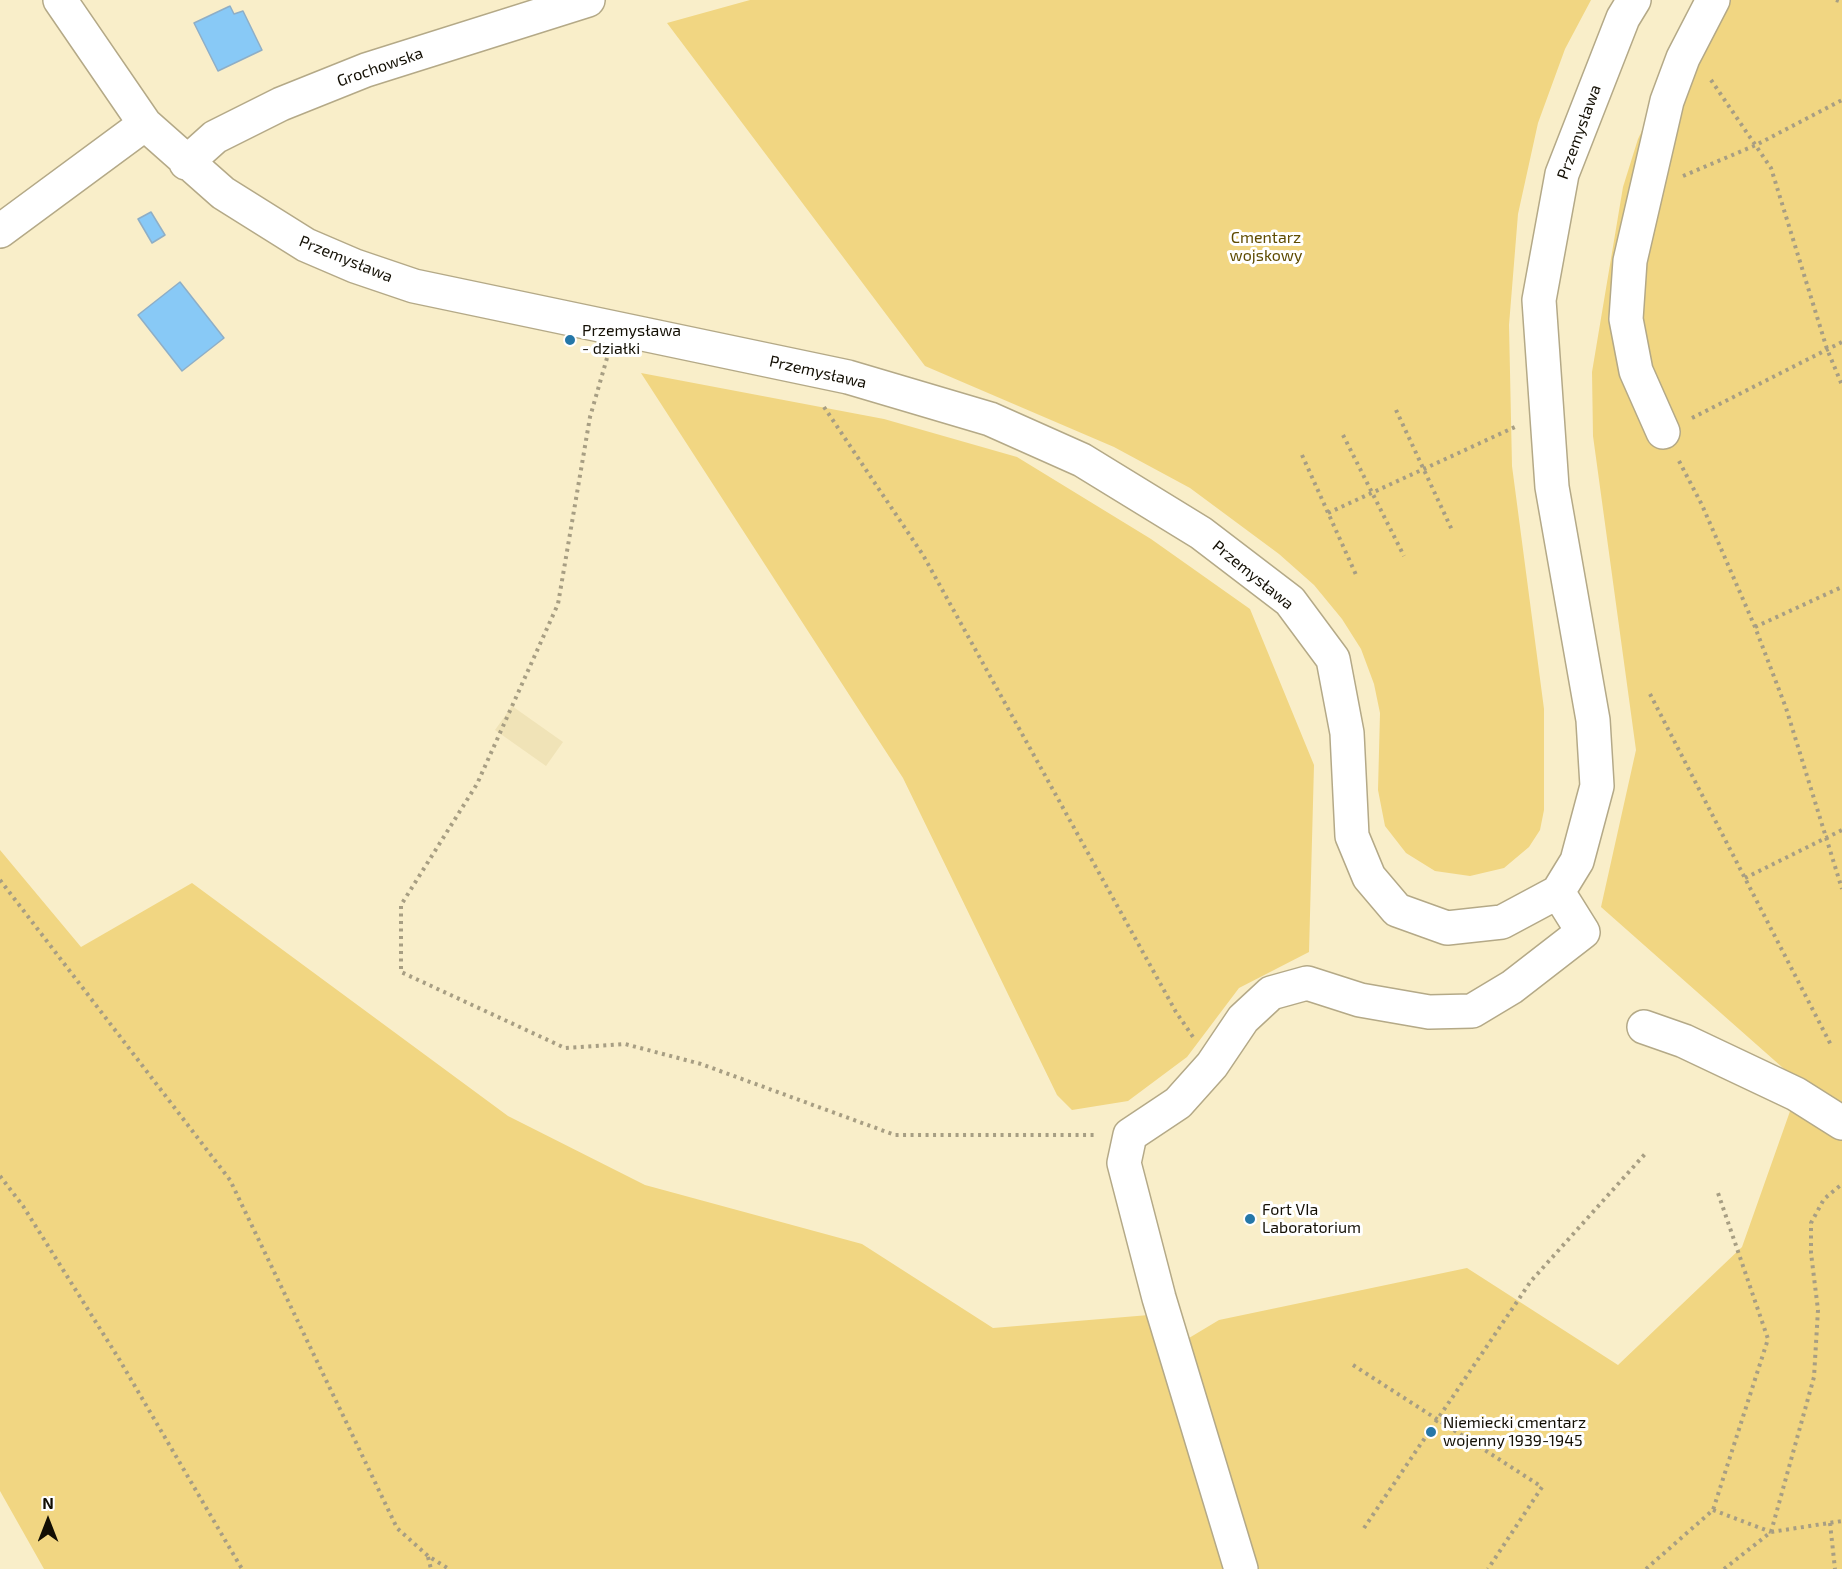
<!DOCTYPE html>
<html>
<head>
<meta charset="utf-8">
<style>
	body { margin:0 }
	#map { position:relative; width:1842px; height:1569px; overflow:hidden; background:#f9eec9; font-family:"Exo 2",sans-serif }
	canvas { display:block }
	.north { position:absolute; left:18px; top:1491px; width:60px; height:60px; -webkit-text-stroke:4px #fff; paint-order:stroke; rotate:0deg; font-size:16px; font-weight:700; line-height:24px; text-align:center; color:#130f04 }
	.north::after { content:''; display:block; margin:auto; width:21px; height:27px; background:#130f04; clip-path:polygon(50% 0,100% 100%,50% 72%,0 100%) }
</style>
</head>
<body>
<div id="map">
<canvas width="1842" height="1569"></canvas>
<div class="north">N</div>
</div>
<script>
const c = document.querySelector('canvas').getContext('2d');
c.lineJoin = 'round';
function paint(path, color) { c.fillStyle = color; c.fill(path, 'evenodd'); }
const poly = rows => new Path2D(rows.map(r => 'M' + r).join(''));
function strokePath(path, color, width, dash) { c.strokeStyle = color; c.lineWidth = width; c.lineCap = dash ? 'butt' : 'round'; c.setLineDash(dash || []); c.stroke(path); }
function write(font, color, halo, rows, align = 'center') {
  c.font = font + ' "Exo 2",sans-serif'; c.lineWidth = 6; c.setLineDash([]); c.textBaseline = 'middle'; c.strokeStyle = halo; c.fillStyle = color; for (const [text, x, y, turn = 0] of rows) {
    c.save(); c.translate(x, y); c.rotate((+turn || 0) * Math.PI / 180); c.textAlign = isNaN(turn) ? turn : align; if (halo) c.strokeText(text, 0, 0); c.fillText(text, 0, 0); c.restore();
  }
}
const built = poly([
	[512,706,563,742,546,766,495,730]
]);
const green = poly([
	[750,0,1591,0,1565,49,1538,123,1518,214,1509,325,1512,466,1544,709,1544,810,1540,830,1529,847,1504,868,1470,876,1435,871,1406,853,1385,826,1378,790,1380,713,1374,684,1361,649,1342,619,1314,585,1279,554,1190,488,1114,447,925,366,667,23],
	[1705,0,1842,0,1842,1569,1249,1569,1179,1344,1219,1320,1467,1268,1618,1365,1742,1247,1800,1083,1601,907,1636,750,1593,436,1592,372,1623,187,1638,139],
	[641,373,884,419,1017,457,1151,539,1250,609,1314,765,1309,952,1239,988,1187,1057,1128,1101,1072,1110,1057,1095,903,778],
	[0,850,81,947,192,883,508,1116,645,1185,862,1244,993,1328,1161,1314,1232,1569,44,1569,0,1491]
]);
const building = poly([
	[230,6,234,14,243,11,262,50,218,71,194,23,230,6],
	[151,212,165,235,152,243,138,219,151,212],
	[180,282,224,338,182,371,138,315,180,282]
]);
const path = poly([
	[1836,0,1842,2],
	[1711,80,1771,168,1827,349,1842,385],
	[1683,176,1756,145,1842,100],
	[607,358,590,417,558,604,477,784,401,905,401,972,565,1048,625,1044,701,1064,895,1135,1096,1135],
	[824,407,923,555,1176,1012,1193,1037],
	[1396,410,1452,530],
	[1692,418,1842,342],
	[1343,435,1404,556],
	[1302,455,1357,577],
	[1679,461,1702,505,1755,627,1786,708,1842,889],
	[1328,513,1515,427],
	[1755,627,1842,587],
	[1650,694,1832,1047],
	[1745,878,1842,830],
	[0,880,230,1180,397,1528,428,1556,449,1569],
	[0,1176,23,1206,119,1359,242,1569],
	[1353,1365,1542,1487,1488,1569],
	[1713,1510,1771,1532],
	[1830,1523,1835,1569],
	[1364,1528,1531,1281,1645,1154],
	[1771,1532,1814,1377,1818,1310,1811,1253,1811,1223,1824,1199,1842,1184],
	[428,1557,431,1569],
	[1646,1569,1713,1510,1768,1339,1718,1193],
	[1724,1569,1771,1532,1842,1521]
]);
const minor = poly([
	[60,0,145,124,223,193,306,245,355,266,414,286,848,377,990,419,1082,460,1201,533,1290,601,1333,659,1347,733,1352,836,1369,877,1397,910,1447,928,1502,922,1558,892,1577,861,1597,786,1593,720,1552,487,1539,300,1562,174,1623,18,1634,0],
	[186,163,215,137,281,104,366,70,588,0],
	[0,231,145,124],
	[1663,432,1636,371,1626,319,1630,261,1667,101,1683,58,1713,0],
	[1644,1027,1684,1041,1796,1094,1842,1123],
	[1241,1569,1159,1298,1124,1163,1130,1135,1178,1103,1212,1065,1243,1019,1271,993,1307,983,1360,1000,1429,1012,1472,1011,1512,987,1583,932,1558,892]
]);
const markers = [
	[570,340,6,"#2577a8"],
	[1250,1219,6,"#2577a8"],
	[1431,1432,6,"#2577a8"]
];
const streetNames = [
	["Grochowska",380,67,-19],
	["Przemysława",1579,132,-70],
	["Przemysława",346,259,22],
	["Przemysława",818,372,13],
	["Przemysława",1253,575,39]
];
const parkNames = [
	["Cmentarz",1266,238],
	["wojskowy",1266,256]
];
const poiNames = [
	["Przemysława",582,331],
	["- działki",582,349],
	["Fort VIa",1262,1210],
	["Laboratorium",1262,1228],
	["Niemiecki cmentarz",1443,1423],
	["wojenny 1939-1945",1443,1441]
];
paint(built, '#f0e3b7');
paint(green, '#f1d682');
paint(building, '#88c9f6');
strokePath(building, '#8eaec6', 1.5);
strokePath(minor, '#b4a987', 36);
strokePath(path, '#a79e83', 4, [3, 4.5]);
strokePath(minor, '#fff', 33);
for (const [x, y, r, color] of markers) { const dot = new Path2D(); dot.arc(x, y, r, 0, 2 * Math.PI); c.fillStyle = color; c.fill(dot); strokePath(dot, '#fff', 2); }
write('16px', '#130f04', '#fff', streetNames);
write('16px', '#5e4b00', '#fff', parkNames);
write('16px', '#130f04', '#fff', poiNames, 'left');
</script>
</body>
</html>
